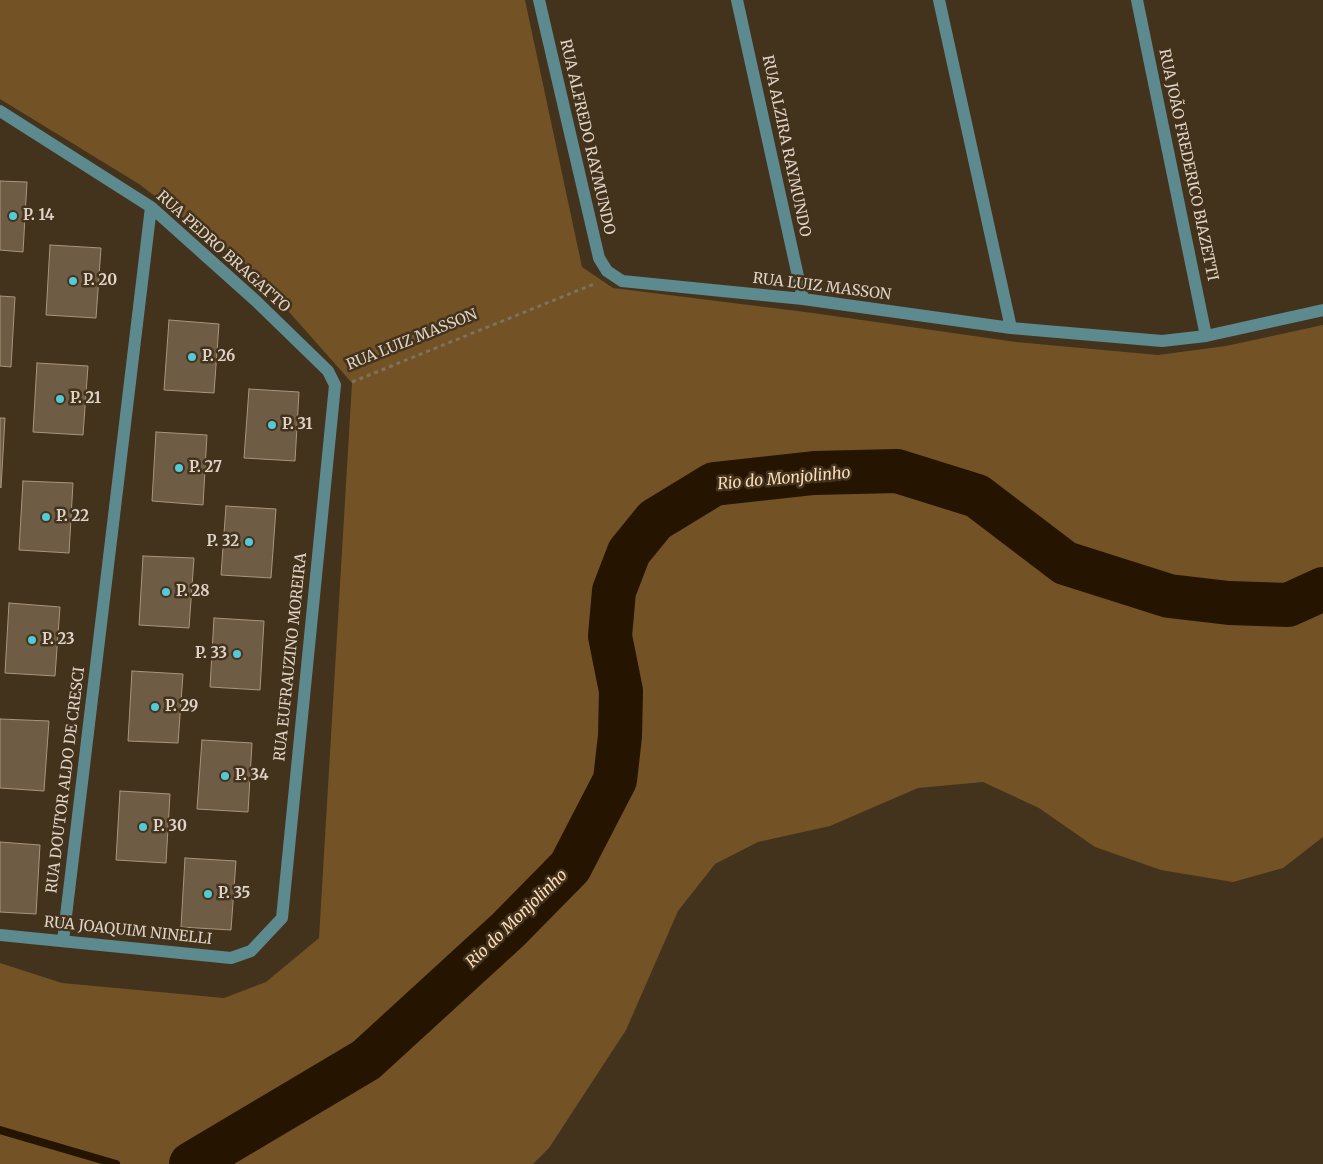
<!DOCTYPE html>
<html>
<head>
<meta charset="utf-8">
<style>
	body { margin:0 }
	canvas { display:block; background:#43321c }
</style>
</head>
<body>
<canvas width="1323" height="1164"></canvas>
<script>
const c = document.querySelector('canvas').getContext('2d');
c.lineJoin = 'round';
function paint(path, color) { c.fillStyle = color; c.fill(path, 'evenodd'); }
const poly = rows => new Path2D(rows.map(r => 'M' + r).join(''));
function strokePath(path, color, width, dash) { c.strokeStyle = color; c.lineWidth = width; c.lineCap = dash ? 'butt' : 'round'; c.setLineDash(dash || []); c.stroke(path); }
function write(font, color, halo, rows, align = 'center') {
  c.font = font + ' Merriweather,serif'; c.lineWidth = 5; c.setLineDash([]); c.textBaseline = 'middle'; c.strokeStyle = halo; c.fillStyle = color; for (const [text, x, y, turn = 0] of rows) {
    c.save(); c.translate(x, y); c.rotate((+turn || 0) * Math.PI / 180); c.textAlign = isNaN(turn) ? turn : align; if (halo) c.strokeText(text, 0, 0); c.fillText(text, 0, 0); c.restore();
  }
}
const green = poly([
	[0,0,525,0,582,267,613,288,813,313,1016,342,1158,355,1226,346,1323,325,1323,837,1283,868,1233,882,1161,870,1095,847,1039,808,983,782,918,788,830,826,758,842,715,864,678,911,626,1030,549,1148,533,1164,0,1164,0,963,62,983,224,998,266,982,319,938,352,383,251,269,139,184,0,99]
]);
const stream = poly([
	[0,1130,116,1164]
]);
const river = poly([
	[191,1164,366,1060,508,930,570,867,615,780,620,736,621,691,610,636,614,591,629,552,655,520,714,484,814,473,897,471,977,496,1065,563,1169,596,1229,603,1288,605,1323,589]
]);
const building = poly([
	[0,181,27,182,23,252,0,250,0,181],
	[50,245,101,248,96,318,46,315,50,245],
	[0,296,15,297,11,367,0,366,0,296],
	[169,320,219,324,214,393,164,390,169,320],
	[37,363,88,366,83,435,33,432,37,363],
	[249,389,299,392,295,461,244,458,249,389],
	[0,418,5,418,1,488,0,487,0,418],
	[156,432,207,435,203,505,152,501,156,432],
	[23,481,73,483,69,553,19,550,23,481],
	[226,506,276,509,271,578,221,575,226,506],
	[143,556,194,558,189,628,139,625,143,556],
	[9,603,60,607,55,676,5,673,9,603],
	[214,618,264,621,260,690,210,687,214,618],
	[132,671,183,674,178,743,128,741,132,671],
	[0,719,49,721,44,791,0,788,0,719],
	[202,740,252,743,248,812,197,809,202,740],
	[120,791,170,794,166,863,116,860,120,791],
	[0,842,40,845,36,914,0,912,0,842],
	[185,858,236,861,231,930,181,927,185,858]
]);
const path = poly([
	[352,382,594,284]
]);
const minor = poly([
	[539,0,599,258,607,271,622,281,803,299,1011,328,1162,341,1206,336,1323,310],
	[737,0,803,299],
	[939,0,1011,328],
	[1137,0,1206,336],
	[0,111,151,207,256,301,328,371,335,385,282,918,251,951,231,958,0,935],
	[63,941,151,207]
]);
const markers = [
	[13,216,5,"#52cbd7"],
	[73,281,5,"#52cbd7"],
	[192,357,5,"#52cbd7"],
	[60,399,5,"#52cbd7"],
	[272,425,5,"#52cbd7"],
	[179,468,5,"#52cbd7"],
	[46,517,5,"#52cbd7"],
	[249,542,5,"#52cbd7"],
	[166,592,5,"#52cbd7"],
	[32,640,5,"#52cbd7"],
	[237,654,5,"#52cbd7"],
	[155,707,5,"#52cbd7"],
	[225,776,5,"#52cbd7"],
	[143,827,5,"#52cbd7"],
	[208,894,5,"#52cbd7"]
];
const streetNames = [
	["RUA ALFREDO RAYMUNDO",587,137,77],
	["RUA ALZIRA RAYMUNDO",786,146,78],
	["RUA JOÃO FREDERICO BIAZETTI",1188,165,78],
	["RUA PEDRO BRAGATTO",223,252,42],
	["RUA LUIZ MASSON",822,287,7],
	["RUA LUIZ MASSON",412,340,-22],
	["RUA EUFRAUZINO MOREIRA",291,657,-84],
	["RUA DOUTOR ALDO DE CRESCI",66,780,-83],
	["RUA JOAQUIM NINELLI",128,931,6]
];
const poiNames = [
	["P. 14",23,216],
	["P. 20",83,281],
	["P. 26",202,357],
	["P. 21",70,399],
	["P. 31",282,425],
	["P. 27",189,468],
	["P. 22",56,517],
	["P. 32",239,542,"right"],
	["P. 28",176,592],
	["P. 23",42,640],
	["P. 33",227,654,"right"],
	["P. 29",165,707],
	["P. 34",235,776],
	["P. 30",153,827],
	["P. 35",218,894]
];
const waterNames = [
	["Rio do Monjolinho",784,479,-5],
	["Rio do Monjolinho",517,919,-44]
];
paint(green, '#735226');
strokePath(stream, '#251500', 8);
strokePath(river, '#251500', 44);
paint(building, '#6f5c45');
strokePath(building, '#a9957c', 1);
strokePath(path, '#7f715e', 3, [4, 4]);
strokePath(minor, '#5d8a8f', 12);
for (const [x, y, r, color] of markers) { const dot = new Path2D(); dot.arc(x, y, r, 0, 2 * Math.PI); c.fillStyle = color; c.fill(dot); strokePath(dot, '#43321c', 2); }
write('15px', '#dfd4c7', '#43321c', streetNames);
write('bold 15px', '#dfd4c7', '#43321c', poiNames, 'left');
write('italic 16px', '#faddba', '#43321c', waterNames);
</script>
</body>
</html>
